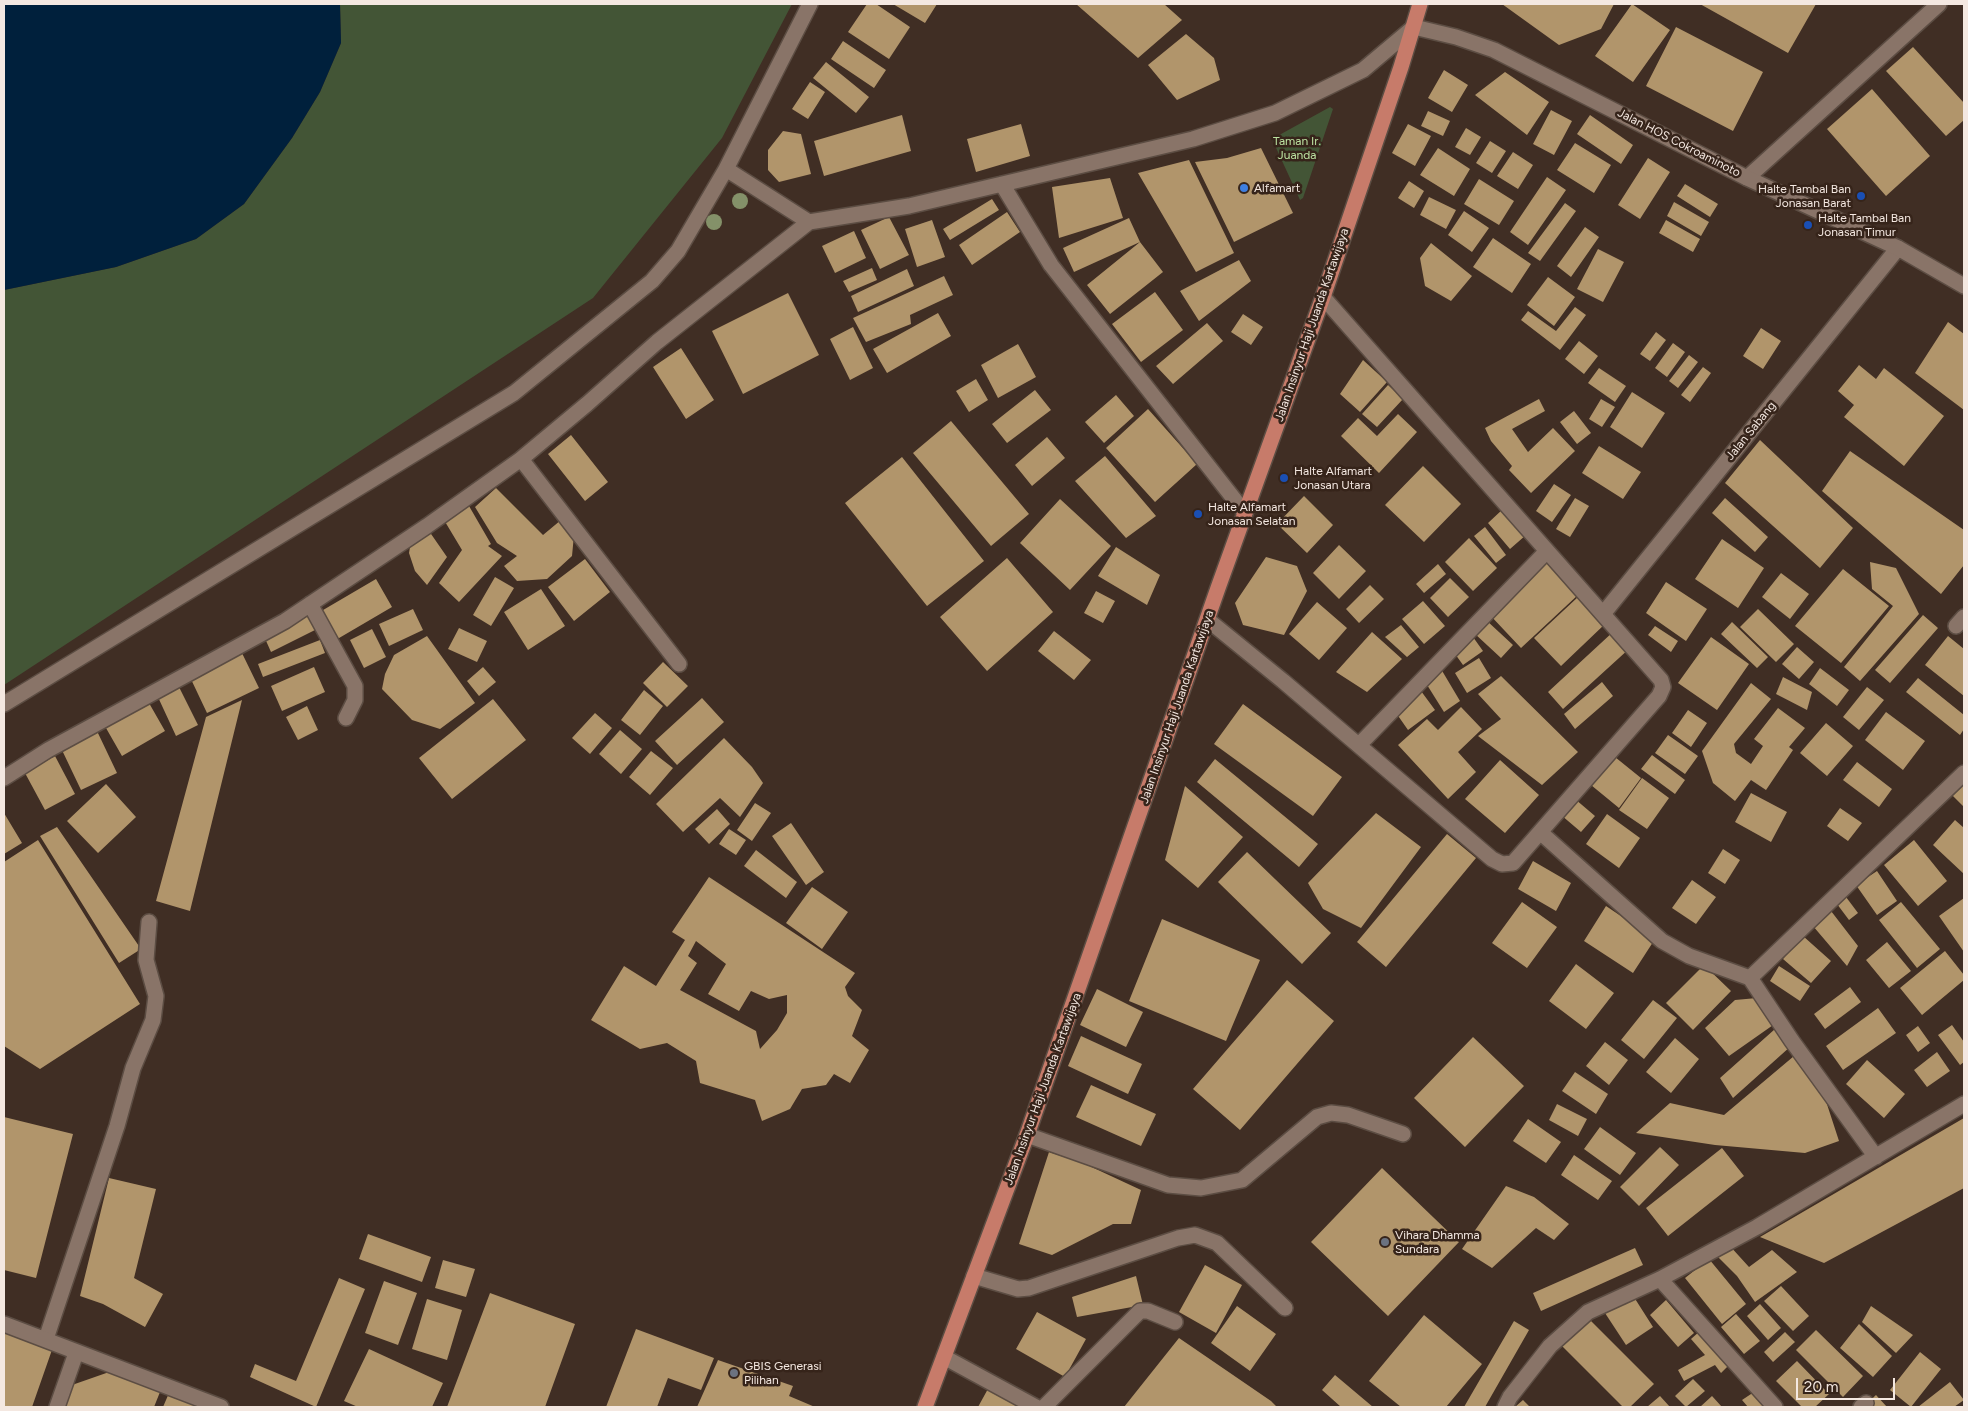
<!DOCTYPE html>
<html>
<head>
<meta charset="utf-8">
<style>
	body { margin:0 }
	#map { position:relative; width:1968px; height:1411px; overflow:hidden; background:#402e24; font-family:Figtree,sans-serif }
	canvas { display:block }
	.frame { position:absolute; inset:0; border:5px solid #f4e8e1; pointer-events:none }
	.scale { position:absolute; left:1796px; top:1378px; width:99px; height:22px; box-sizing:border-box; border:2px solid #f4e8e1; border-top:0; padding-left:6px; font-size:15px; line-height:18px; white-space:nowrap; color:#f4e8e1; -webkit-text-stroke:4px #36241a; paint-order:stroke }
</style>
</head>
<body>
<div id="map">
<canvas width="1968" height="1411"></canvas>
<div class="frame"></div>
<div class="scale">20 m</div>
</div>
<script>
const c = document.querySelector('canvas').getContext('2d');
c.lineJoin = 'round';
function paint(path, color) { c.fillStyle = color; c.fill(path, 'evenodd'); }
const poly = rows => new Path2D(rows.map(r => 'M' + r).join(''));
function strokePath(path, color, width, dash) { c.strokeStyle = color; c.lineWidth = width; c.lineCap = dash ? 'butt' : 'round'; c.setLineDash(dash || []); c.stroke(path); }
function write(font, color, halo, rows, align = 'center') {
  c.font = font + ' Figtree,sans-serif'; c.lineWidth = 5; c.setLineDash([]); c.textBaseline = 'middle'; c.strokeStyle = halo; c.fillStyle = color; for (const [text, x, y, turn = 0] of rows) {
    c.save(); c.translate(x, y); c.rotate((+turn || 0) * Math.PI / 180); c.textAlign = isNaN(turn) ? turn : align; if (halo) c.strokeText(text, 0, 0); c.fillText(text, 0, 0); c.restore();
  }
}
const green = poly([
	[340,4,792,4,722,138,593,298,4,685,4,290,116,267,196,239,244,204,292,138,320,92,341,43],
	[1330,107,1333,109,1303,198,1300,200,1272,139]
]);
const water = poly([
	[4,4,340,4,341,43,320,92,292,138,244,204,196,239,116,267,4,290]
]);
const building = poly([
	[867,4,876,4,910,27,889,59,848,32],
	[893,4,937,4,925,23],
	[1076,4,1164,4,1182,20,1138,58],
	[1502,4,1614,4,1601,29,1559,45],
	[1632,4,1670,30,1633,82,1595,56],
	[1700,4,1816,4,1788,53],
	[1676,27,1763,72,1733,131,1646,86],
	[1186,34,1214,58,1220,80,1177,100,1148,65],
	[843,41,886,70,874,88,831,59],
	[1913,47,1964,103,1964,120,1946,136,1886,71],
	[826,62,869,97,856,113,813,78],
	[1444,70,1468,85,1452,112,1428,98],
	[1505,72,1549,102,1527,135,1475,95],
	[810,82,825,92,808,119,792,109],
	[1872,89,1930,156,1886,196,1827,129],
	[1551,110,1572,121,1554,155,1533,144],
	[1428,111,1450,121,1443,136,1421,126],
	[902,115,911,151,824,176,814,141],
	[1590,115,1633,145,1621,164,1577,134],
	[1021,124,1030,156,976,172,967,139],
	[1408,124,1431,136,1415,166,1392,153],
	[1466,128,1481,137,1470,155,1455,147],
	[783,131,801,134,811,174,779,182,768,170,768,150],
	[1490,141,1506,151,1492,173,1476,163],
	[1575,143,1611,165,1594,193,1557,170],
	[1261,148,1293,213,1234,242,1195,162,1227,158],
	[1438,148,1470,169,1454,196,1420,175],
	[1513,152,1533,165,1518,189,1497,176],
	[1648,158,1670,172,1640,219,1618,205],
	[1189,160,1234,253,1196,272,1138,173],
	[1547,177,1566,190,1528,245,1510,232],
	[1110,178,1123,218,1059,238,1052,187],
	[1479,179,1514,201,1499,225,1464,204],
	[1409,181,1424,191,1414,208,1398,198],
	[1685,184,1718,204,1710,217,1677,196],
	[1429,197,1456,210,1446,229,1420,215],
	[992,199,999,210,950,240,943,229],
	[1674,202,1709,222,1701,236,1667,216],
	[1565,203,1576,211,1540,261,1528,253],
	[1464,211,1489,228,1472,252,1448,235],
	[1007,212,1020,232,972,265,959,245],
	[889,217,909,255,880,269,861,230],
	[1129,218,1140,242,1074,272,1063,248],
	[932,220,945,257,917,267,905,229],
	[1666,220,1700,239,1693,252,1659,233],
	[1585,227,1599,237,1571,277,1557,266],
	[854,231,866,258,835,273,822,246],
	[1493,238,1531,264,1512,293,1473,267],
	[1140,242,1163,272,1110,314,1087,285],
	[1431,243,1472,276,1451,301,1425,286,1420,258],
	[1598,249,1624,262,1603,302,1577,289],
	[1239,260,1251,281,1199,321,1180,291],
	[872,268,877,280,849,292,843,281],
	[907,269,914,286,858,312,851,296],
	[944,276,953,295,910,315,911,324,866,342,853,318],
	[1548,277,1575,297,1554,326,1527,305],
	[1155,292,1183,330,1141,362,1112,324],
	[788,293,819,355,743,394,712,331],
	[1575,307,1586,315,1560,350,1521,320,1528,311,1556,331],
	[938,313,951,336,887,373,873,349],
	[1243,314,1263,327,1251,345,1231,332],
	[1948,322,1964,334,1964,410,1915,373],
	[1207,323,1223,341,1173,384,1156,366],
	[853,327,873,368,850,380,830,339],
	[1761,328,1781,341,1763,369,1743,356],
	[1656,332,1666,340,1650,361,1640,354],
	[1579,341,1598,356,1584,374,1565,359],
	[1673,343,1685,352,1667,377,1655,368],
	[1018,344,1036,377,998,398,981,365],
	[681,348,714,400,686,419,653,367],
	[1689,355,1698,362,1678,388,1669,381],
	[1363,360,1387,382,1360,412,1340,394],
	[1859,365,1876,379,1884,368,1944,416,1904,466,1844,417,1854,405,1838,391],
	[1703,367,1711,373,1690,402,1681,395],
	[1599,368,1626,386,1615,402,1588,383],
	[976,379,988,400,969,412,956,391],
	[1388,385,1403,399,1377,427,1362,414],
	[1035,390,1051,410,1007,443,992,424],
	[1632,392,1665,413,1642,448,1610,427],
	[1116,395,1134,416,1104,443,1085,422],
	[1539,399,1545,411,1512,429,1528,452,1553,428,1575,451,1531,493,1509,470,1512,466,1491,441,1485,428],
	[1601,399,1615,407,1602,427,1589,419],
	[1148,409,1197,464,1155,502,1106,448],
	[1574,411,1591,433,1577,444,1560,422],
	[1398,414,1417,432,1379,473,1341,436,1358,418,1377,436],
	[951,421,1029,514,991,546,913,453],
	[571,435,608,482,585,501,548,454],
	[1047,437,1065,458,1032,486,1015,465],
	[1760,440,1853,528,1820,568,1725,483],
	[1599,446,1641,472,1623,499,1582,473],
	[1850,451,1964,530,1964,565,1941,594,1822,491],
	[1105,456,1156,516,1126,538,1075,481],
	[902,457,984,561,927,606,845,503],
	[1423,466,1461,504,1424,542,1385,505],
	[1554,484,1571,495,1552,522,1536,511],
	[496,488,543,535,561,520,574,535,572,556,547,579,517,581,504,566,517,556,497,543,475,507],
	[1304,496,1333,525,1307,553,1277,524],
	[1575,498,1589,506,1570,537,1556,529],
	[1725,498,1768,537,1755,552,1712,513],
	[1060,499,1111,546,1070,590,1020,543],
	[469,506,491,544,488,546,502,556,459,602,439,583,462,550,444,520],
	[1503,509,1526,535,1510,549,1488,523],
	[1485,527,1506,555,1496,563,1474,536],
	[429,531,447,557,427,585,415,571,409,553,411,541],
	[1469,538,1497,568,1473,591,1445,562],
	[1722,539,1764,568,1738,608,1695,579],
	[1339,545,1366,571,1339,599,1313,573],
	[1116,547,1160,575,1147,605,1098,576],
	[1266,557,1297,566,1307,591,1284,635,1243,625,1235,603],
	[1007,558,1053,612,987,671,940,617],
	[585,559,610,592,574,621,548,587],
	[1547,559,1579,594,1521,648,1489,614],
	[1870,562,1896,568,1919,614,1860,681,1844,667,1893,606,1872,589],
	[1438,564,1446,574,1424,593,1416,584],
	[1843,569,1889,606,1841,663,1795,626],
	[1781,573,1809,594,1790,619,1762,597],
	[495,577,514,588,491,626,473,615],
	[1450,578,1469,597,1448,617,1430,598],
	[376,579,392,607,334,641,318,613],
	[1666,582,1707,609,1686,641,1646,613],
	[1370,585,1384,599,1359,623,1346,609],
	[541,589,565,626,528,650,504,612],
	[1096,591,1115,601,1103,623,1084,613],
	[1578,597,1605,624,1561,666,1534,638],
	[1423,601,1445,626,1424,644,1402,619],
	[1317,602,1347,628,1319,660,1289,634],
	[413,609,423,630,389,646,379,624],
	[1758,609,1794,644,1776,662,1740,627],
	[308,611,317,629,271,652,263,634],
	[1923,615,1938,628,1890,683,1875,670],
	[1486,620,1513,645,1501,658,1474,633],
	[1732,622,1768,657,1757,668,1721,634],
	[1401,625,1419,647,1407,657,1385,637],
	[1655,626,1678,641,1671,652,1648,635],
	[459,628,487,641,477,662,448,649],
	[372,629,386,657,364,668,350,640],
	[1054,631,1091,660,1074,680,1038,651],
	[1614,631,1630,648,1563,709,1548,692],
	[1372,632,1402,659,1367,692,1336,672],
	[427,636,475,703,440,729,412,720,382,689,385,674,394,655],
	[1948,636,1964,649,1964,696,1925,665],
	[1473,637,1483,651,1463,665,1453,651],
	[1711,637,1749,664,1717,710,1678,683],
	[320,640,325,653,263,677,258,664],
	[1797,647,1814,662,1799,679,1782,664],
	[241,651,259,688,207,713,189,675],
	[1479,658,1491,678,1467,693,1455,673],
	[663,662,688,686,667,707,643,683],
	[314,667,325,692,282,711,271,686],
	[483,667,496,682,479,696,467,681],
	[1820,668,1849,690,1837,706,1809,684],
	[1441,669,1460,701,1444,712,1424,680],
	[1501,676,1578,752,1542,785,1478,736,1501,719,1478,694],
	[1783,677,1812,692,1807,710,1776,694],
	[1918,678,1964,715,1964,729,1960,735,1906,692],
	[1602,682,1613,696,1575,729,1564,714],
	[1751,683,1771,699,1734,744,1736,753,1751,764,1763,746,1754,739,1778,708,1805,728,1789,747,1793,750,1766,790,1751,780,1735,801,1713,783,1702,751],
	[178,685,198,725,176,736,157,695],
	[1867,687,1884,700,1859,730,1843,717],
	[644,690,663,706,640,735,621,720],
	[1421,691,1435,710,1408,730,1394,710],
	[702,698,724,722,677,765,655,741],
	[493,699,526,740,452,799,419,758],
	[242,700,190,911,156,901,206,717],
	[149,703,165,731,122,756,106,728],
	[1243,704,1342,777,1313,816,1214,744],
	[307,706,318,730,298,740,286,717],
	[1461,707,1482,729,1458,752,1476,772,1448,799,1398,745,1427,719,1438,730],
	[1688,710,1707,723,1691,747,1672,733],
	[1886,712,1925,741,1903,770,1865,740],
	[595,713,612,728,590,754,572,738],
	[1826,723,1853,746,1827,776,1800,753],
	[620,730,642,749,621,774,599,754],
	[97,731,117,773,81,790,61,748],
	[1668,735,1698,756,1685,774,1655,753],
	[724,738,752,767,763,783,740,817,720,798,683,832,656,804],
	[651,751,673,768,650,795,629,777],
	[1652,755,1685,780,1675,794,1641,769],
	[55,756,75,794,45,810,25,773],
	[1615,757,1641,778,1619,808,1591,785],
	[1215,759,1318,844,1299,867,1197,782],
	[1500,760,1539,795,1505,833,1465,799],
	[1857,762,1892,789,1879,807,1843,780],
	[1642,778,1669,798,1647,829,1619,810],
	[1964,779,1964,807,1950,793],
	[106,784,136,817,98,853,67,821],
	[1185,786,1243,837,1198,888,1165,860],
	[1751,793,1787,812,1771,842,1735,822],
	[1575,799,1595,816,1581,832,1561,815],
	[755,803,771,813,752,841,737,830],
	[1840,808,1862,823,1848,841,1827,826],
	[717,809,730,824,709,844,695,829],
	[4,813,22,843,4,854],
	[1376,813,1421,847,1361,928,1323,909,1308,883],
	[1607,814,1640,838,1619,868,1586,844],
	[1955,820,1964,828,1964,874,1933,845],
	[791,823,824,872,806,885,772,836],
	[57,827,141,949,119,963,40,836],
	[729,829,746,840,736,855,719,844],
	[1447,834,1476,858,1386,967,1357,942],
	[38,840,140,1004,40,1069,4,1046,4,862],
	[1914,840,1947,881,1918,906,1884,865],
	[1723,849,1740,860,1725,884,1708,873],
	[756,850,797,882,786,898,744,866],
	[1247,852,1331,933,1302,964,1218,882],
	[1533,861,1571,883,1556,911,1518,889],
	[1877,871,1897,901,1877,915,1856,885],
	[709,877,855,973,845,987,848,996,862,1010,852,1036,869,1050,850,1083,834,1074,826,1085,802,1089,790,1109,762,1121,755,1100,700,1083,696,1061,667,1043,640,1049,591,1020,624,966,656,986,685,940,672,932],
	[696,941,726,964,708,994,739,1011,751,991,769,999,787,995,787,1013,777,1030,760,1049,756,1031,680,990,697,963,688,956],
	[1692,880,1716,897,1696,924,1672,908],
	[812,887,848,912,822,949,786,923],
	[1846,897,1858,913,1849,920,1837,904],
	[1964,898,1964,952,1939,916],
	[1522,902,1557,927,1527,968,1492,943],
	[1901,902,1940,949,1917,968,1879,920],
	[1606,906,1655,939,1633,973,1584,941],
	[1831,911,1858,946,1847,966,1813,926],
	[1162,919,1260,960,1226,1041,1129,1001],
	[1803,936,1831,961,1811,983,1783,959],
	[1887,942,1911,971,1889,988,1866,960],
	[1945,951,1964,975,1964,980,1922,1015,1900,988],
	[1576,964,1614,993,1586,1029,1549,1001],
	[1704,965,1731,991,1693,1030,1666,1003],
	[1779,966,1810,986,1800,1001,1770,981],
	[1287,980,1334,1021,1240,1130,1193,1089],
	[1850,987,1861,1002,1825,1029,1814,1014],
	[1097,989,1143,1012,1126,1047,1080,1025],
	[1757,998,1776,1023,1729,1056,1705,1028,1735,1000],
	[1653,1000,1677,1018,1644,1059,1621,1040],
	[1878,1008,1896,1033,1843,1070,1826,1046],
	[1952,1025,1964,1042,1964,1062,1960,1065,1938,1035],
	[1918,1026,1930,1043,1918,1052,1906,1035],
	[1775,1029,1791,1046,1733,1098,1720,1078],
	[1081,1036,1142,1064,1128,1094,1068,1066],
	[1473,1037,1524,1086,1465,1147,1414,1098],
	[1675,1038,1699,1059,1671,1093,1646,1072],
	[1605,1042,1628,1060,1609,1085,1586,1066],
	[1937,1052,1950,1071,1927,1087,1914,1070],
	[1794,1056,1823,1092,1839,1141,1805,1153,1715,1145,1636,1133,1670,1103,1724,1115],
	[1867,1060,1905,1094,1884,1118,1846,1084],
	[1575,1072,1608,1094,1596,1114,1562,1091],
	[1091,1085,1156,1114,1141,1146,1076,1117],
	[1557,1104,1587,1119,1578,1136,1549,1120],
	[4,1117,73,1134,36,1278,4,1270],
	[1964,1118,1964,1188,1824,1263,1760,1237],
	[1528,1119,1561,1142,1546,1163,1513,1141],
	[1600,1127,1636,1153,1620,1175,1584,1149],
	[1660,1147,1679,1165,1639,1206,1620,1187],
	[1722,1148,1744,1176,1668,1236,1646,1208],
	[1049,1152,1083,1163,1141,1190,1131,1224,1113,1224,1052,1255,1019,1244],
	[1574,1155,1612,1181,1598,1200,1561,1175],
	[1382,1168,1459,1242,1388,1316,1311,1242],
	[109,1178,156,1189,134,1278,163,1294,145,1327,103,1304,80,1296],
	[1506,1186,1534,1197,1569,1224,1554,1240,1536,1228,1492,1268,1462,1249],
	[368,1234,431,1257,422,1282,359,1259],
	[1729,1245,1749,1267,1772,1250,1797,1272,1755,1302,1737,1276,1717,1256],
	[1635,1248,1643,1265,1541,1311,1533,1293],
	[1709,1259,1746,1304,1722,1324,1685,1278],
	[443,1260,475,1269,466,1297,435,1288],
	[1205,1265,1242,1285,1216,1333,1179,1312],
	[1136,1276,1143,1305,1077,1317,1072,1297],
	[339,1278,365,1289,316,1407,250,1377,255,1364,296,1381],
	[384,1281,417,1293,398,1345,365,1333],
	[1781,1286,1809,1316,1793,1331,1764,1301],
	[490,1293,575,1324,545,1407,447,1407],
	[1632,1294,1653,1327,1626,1345,1605,1313],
	[427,1299,462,1310,447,1360,412,1349],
	[1666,1300,1694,1333,1678,1347,1650,1315],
	[1760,1304,1781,1328,1768,1340,1747,1316],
	[1237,1306,1276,1334,1250,1371,1211,1343],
	[1871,1306,1913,1335,1896,1353,1862,1322],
	[1037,1312,1086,1339,1065,1377,1016,1349],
	[1736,1314,1760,1341,1744,1354,1721,1327],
	[1424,1315,1482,1364,1446,1407,1401,1407,1369,1381],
	[1586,1316,1654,1384,1630,1407,1623,1407,1559,1343],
	[1514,1321,1529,1330,1485,1407,1464,1407],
	[1859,1324,1892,1356,1873,1377,1840,1348],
	[636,1329,714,1358,701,1390,668,1378,657,1407,606,1407],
	[4,1330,53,1347,32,1407,4,1407],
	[1816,1330,1863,1376,1843,1397,1796,1350],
	[1700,1331,1730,1364,1721,1373,1715,1365,1684,1381,1678,1370,1705,1355,1691,1339],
	[1785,1332,1795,1342,1773,1362,1764,1352],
	[1179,1338,1271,1401,1277,1407,1124,1407],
	[369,1349,443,1383,432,1407,358,1407,344,1401],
	[1920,1352,1941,1369,1911,1407,1890,1390],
	[718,1360,793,1386,789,1396,815,1407,697,1407],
	[1797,1361,1829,1394,1815,1407,1802,1407,1776,1381],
	[112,1371,160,1392,154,1407,64,1407,72,1385],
	[1335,1375,1373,1407,1341,1407,1322,1390],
	[1693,1379,1705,1391,1686,1407,1675,1396],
	[1950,1382,1964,1400,1954,1407,1918,1407],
	[989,1387,1018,1407,978,1407],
	[1757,1390,1768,1407,1748,1407,1742,1400],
	[169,1393,207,1407,163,1407],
	[1876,1395,1887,1407,1863,1407],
	[1660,1396,1670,1407,1647,1407],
	[1712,1396,1722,1407,1700,1407],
	[1523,1400,1530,1407,1515,1407]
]);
const lane = poly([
	[1027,1135,1168,1185,1201,1188,1242,1180,1317,1117,1331,1113,1348,1115,1403,1134],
	[974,1276,1018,1289,1029,1288,1178,1238,1195,1235,1217,1243,1285,1308],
	[46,1339,117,1126,133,1068,153,1020,156,996,146,960,149,922],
	[944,1357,1036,1407],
	[1044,1407,1140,1311,1148,1311,1175,1322]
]);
const street = poly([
	[1747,178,1939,4],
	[1002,184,1051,265,1245,513],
	[809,222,726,169,810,4],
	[521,459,679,664],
	[310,604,355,686,355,700,346,718],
	[1603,614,1898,248],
	[1208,620,1283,681,1492,859,1502,864,1513,863,1659,696,1663,687,1661,680,1323,297],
	[1956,626,1964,617],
	[4,704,514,393,652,281,678,251,726,169],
	[1359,745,1547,551],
	[4,778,48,750,285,621,427,526,521,459,587,404,657,342,809,222,909,206,1193,139,1275,113,1363,70,1414,27],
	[1540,832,1662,941,1689,956,1750,978,1792,1041,1876,1157],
	[1750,978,1964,773],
	[1660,1279,1775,1407],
	[4,1324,221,1407],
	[57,1407,76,1353],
	[1505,1407,1510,1397,1550,1346,1588,1312,1660,1279,1757,1227,1964,1104],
	[1861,1407,1866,1403]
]);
const secondary = poly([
	[1414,27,1456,37,1494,50,1747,178,1898,248,1964,286]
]);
const primary = poly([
	[925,1407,1027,1135,1218,588,1323,297,1401,67,1420,4]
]);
const trees = [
	[740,201],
	[714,222]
];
const markers = [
	[1244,188,5,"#3f7fe0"],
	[1861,196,5,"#1a4fb4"],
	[1808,225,5,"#1a4fb4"],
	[1284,478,5,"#1a4fb4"],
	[1198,514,5,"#1a4fb4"],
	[1385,1242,5,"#6b7280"],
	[734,1373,5,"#6b7280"]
];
const parkNames = [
	["Taman Ir.",1297,141],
	["Juanda",1297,155]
];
const streetNames = [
	["Jalan HOS Cokroaminoto",1679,143,27],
	["Jalan Insinyur Haji Juanda Kartawijaya",1312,325,-71],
	["Jalan Sabang",1751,431,-51],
	["Jalan Insinyur Haji Juanda Kartawijaya",1177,707,-71],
	["Jalan Insinyur Haji Juanda Kartawijaya",1043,1089,-70]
];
const poiNames = [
	["Alfamart",1254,188],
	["Halte Tambal Ban",1851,189,"right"],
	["Jonasan Barat",1851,203,"right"],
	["Halte Tambal Ban",1818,218],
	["Jonasan Timur",1818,232],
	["Halte Alfamart",1294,471],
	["Jonasan Utara",1294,485],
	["Halte Alfamart",1208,507],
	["Jonasan Selatan",1208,521],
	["Vihara Dhamma",1395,1235],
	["Sundara",1395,1249],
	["GBIS Generasi",744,1366],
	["Pilihan",744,1380]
];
paint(green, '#435536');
paint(water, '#00203c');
paint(building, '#b1956b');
strokePath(lane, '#5c4d43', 18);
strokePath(street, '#5c4d43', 18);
strokePath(secondary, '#5c4d43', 18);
strokePath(primary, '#5c4d43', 18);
strokePath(lane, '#897468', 15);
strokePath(street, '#897468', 15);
strokePath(secondary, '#897468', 15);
strokePath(primary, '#c77b6a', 15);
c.fillStyle = '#849169';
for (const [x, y] of trees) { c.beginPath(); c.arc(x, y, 8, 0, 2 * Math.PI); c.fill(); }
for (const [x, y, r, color] of markers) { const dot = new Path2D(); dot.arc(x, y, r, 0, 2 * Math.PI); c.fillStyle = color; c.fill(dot); strokePath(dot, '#36241a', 2); }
write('12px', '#bce2a1', '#36241a', parkNames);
write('12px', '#f4e8e1', '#36241a', streetNames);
write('12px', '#f4e8e1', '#36241a', poiNames, 'left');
</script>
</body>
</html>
